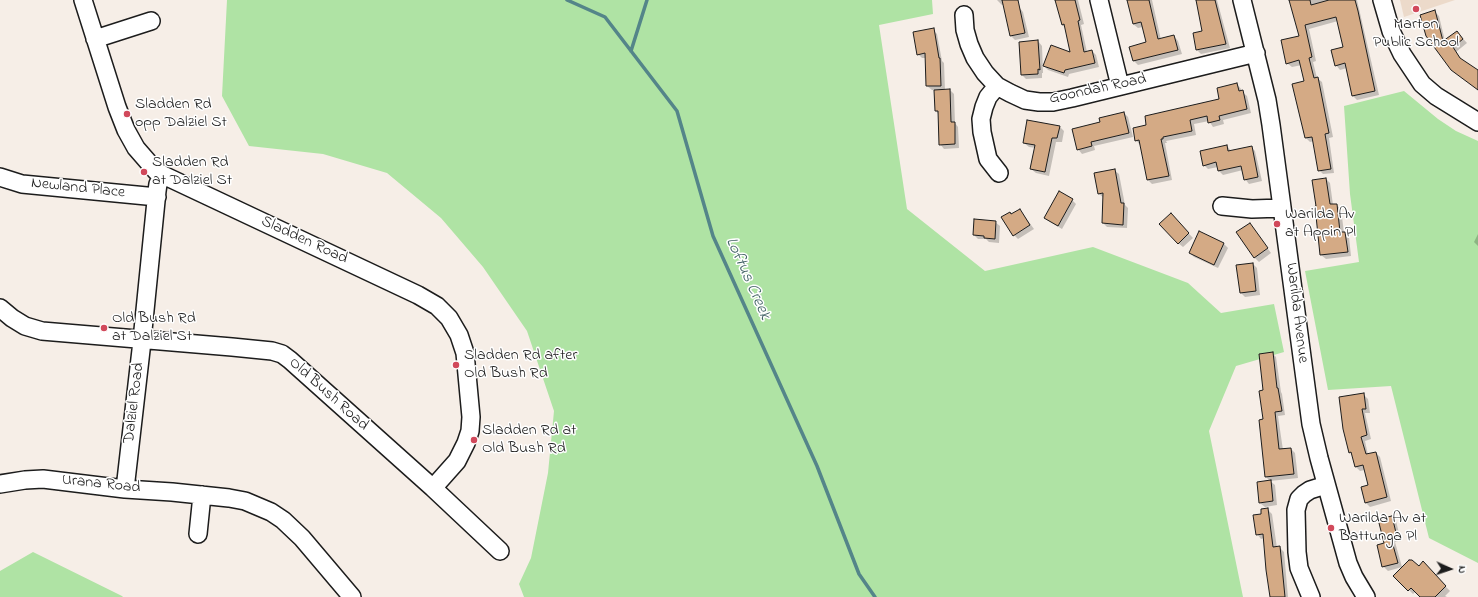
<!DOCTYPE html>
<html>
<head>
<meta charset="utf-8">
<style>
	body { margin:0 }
	#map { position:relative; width:1478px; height:597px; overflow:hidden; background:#f6eee7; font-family:"Indie Flower",sans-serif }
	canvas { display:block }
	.north { position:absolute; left:1430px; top:549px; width:40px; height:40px; -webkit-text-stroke:3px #fff; paint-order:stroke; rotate:93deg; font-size:11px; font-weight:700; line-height:16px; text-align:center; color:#1c1c1c }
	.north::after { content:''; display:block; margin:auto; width:14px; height:18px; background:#1c1c1c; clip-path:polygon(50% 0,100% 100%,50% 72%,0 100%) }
</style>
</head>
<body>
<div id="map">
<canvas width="1478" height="597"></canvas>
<div class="north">N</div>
</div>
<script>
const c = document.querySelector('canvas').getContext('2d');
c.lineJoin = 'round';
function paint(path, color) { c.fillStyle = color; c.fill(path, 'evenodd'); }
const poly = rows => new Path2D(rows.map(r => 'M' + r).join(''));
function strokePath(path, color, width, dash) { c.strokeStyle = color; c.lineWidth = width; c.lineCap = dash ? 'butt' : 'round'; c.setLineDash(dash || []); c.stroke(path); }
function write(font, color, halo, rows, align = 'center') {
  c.font = font + ' "Indie Flower",sans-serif'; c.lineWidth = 3; c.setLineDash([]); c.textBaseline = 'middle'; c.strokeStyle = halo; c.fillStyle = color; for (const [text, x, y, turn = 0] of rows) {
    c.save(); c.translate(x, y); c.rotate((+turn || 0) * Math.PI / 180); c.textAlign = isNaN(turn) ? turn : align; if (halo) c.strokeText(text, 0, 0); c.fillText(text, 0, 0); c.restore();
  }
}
const built = poly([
	[1400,0,1455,0,1404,17]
]);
const green = poly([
	[227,0,932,0,933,14,879,25,907,209,985,271,1093,247,1188,283,1221,313,1274,304,1284,352,1236,366,1209,431,1243,597,524,597,519,584,531,558,548,473,554,411,527,331,483,267,441,218,387,173,323,154,249,146,222,96],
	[1404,91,1438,119,1456,131,1478,141,1478,563,1429,538,1391,386,1328,390,1305,271,1359,262,1350,194,1344,106],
	[33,552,122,596,123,597,0,597,0,571]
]);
const shadow = poly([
	[997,0,1013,0,1023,12,1029,37,1015,40,1011,36,1004,5,1002,5],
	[1056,0,1078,0,1084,24,1081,25,1087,52,1092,51,1096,55,1099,67,1069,74,1068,77,1048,70,1044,66,1072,54,1066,28,1062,25],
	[1128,0,1152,0,1161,40,1174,36,1178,41,1182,54,1138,65,1134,61,1130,47,1147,43,1143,27,1138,28,1133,24],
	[1197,0,1217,0,1230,48,1201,54,1197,50,1204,32],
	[1290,0,1357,0,1379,95,1357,100,1353,96,1347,68,1340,70,1336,65,1345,47,1338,21,1309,29,1316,61,1313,62,1317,78,1322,82,1333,137,1329,138,1334,173,1323,174,1319,170,1314,141,1310,142,1306,138,1293,84,1305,82,1302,65,1292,67,1287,63,1300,37],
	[1434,11,1439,16,1445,41,1457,32,1467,43,1456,52,1463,61,1478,72,1478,90,1452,69,1427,36],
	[933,30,937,34,942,61,944,63,945,90,950,90,954,94,955,123,958,127,959,148,944,149,940,144,939,115,936,111,935,90,932,90,927,86,926,58,922,58,918,54],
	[1038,41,1042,46,1043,73,1042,73,1042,78,1026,79,1022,75],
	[1237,84,1241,89,1242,92,1247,96,1251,113,1223,120,1224,124,1213,127,1209,121,1194,124,1196,135,1166,141,1167,143,1165,143,1172,180,1152,184,1148,180,1140,145,1136,140,1148,126,1221,99],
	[1124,113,1128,117,1133,137,1094,146,1095,150,1082,154,1078,149,1101,123],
	[1059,126,1064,131,1062,142,1056,142,1049,176,1036,173,1031,169,1036,148,1029,147,1024,143],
	[1227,146,1231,151,1251,147,1255,151,1262,181,1249,184,1245,179,1243,170,1223,175,1219,171,1218,167,1208,169,1204,165],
	[1114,170,1119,174,1125,205,1128,208,1127,228,1107,227,1103,223,1104,198,1099,194],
	[1326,179,1330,183,1333,205,1336,205,1341,209,1344,233,1349,237,1351,256,1326,259,1321,255,1316,207],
	[1072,200,1076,204,1062,229,1050,222,1045,218],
	[1020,210,1034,229,1018,239,1014,235,1012,215],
	[1175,219,1193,238,1183,247,1178,243],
	[995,222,1000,226,999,243,989,242,986,239,978,239,974,235],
	[1250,224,1271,253,1259,262,1254,257],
	[1200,233,1224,244,1228,248,1218,268,1194,257,1190,253],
	[1478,234,1478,246,1474,242],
	[1253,264,1257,268,1260,295,1245,297,1241,293],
	[1272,353,1276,357,1281,392,1282,394,1285,415,1278,416,1283,450,1291,449,1295,453,1298,478,1270,481,1275,485,1277,505,1265,507,1260,503,1270,481,1266,477,1260,421,1264,420,1264,391],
	[1363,394,1368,399,1370,413,1365,413,1371,439,1365,441,1368,455,1376,453,1380,457,1391,501,1370,507,1366,503,1369,486,1365,470,1360,471,1356,467,1353,455,1350,452],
	[1267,509,1272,514,1277,548,1279,547,1284,552,1288,597,1271,597,1264,538,1261,539,1257,534,1262,515],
	[1392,517,1396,521,1401,541,1395,542,1402,567,1388,571,1383,566,1385,544],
	[1423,563,1450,591,1445,596,1447,597,1421,597,1416,591,1413,594,1395,576,1419,567]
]);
const stream = poly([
	[567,0,605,17,677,111,713,236,817,466,859,574,875,597],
	[631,51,647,0]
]);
const building = poly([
	[1002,0,1018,0,1025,33,1010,36,1002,0],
	[1055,0,1075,0,1080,20,1078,21,1084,52,1092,50,1095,63,1065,70,1064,73,1043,66,1051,45,1070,52,1064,24,1062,25,1055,0],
	[1127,0,1149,0,1158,39,1174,35,1178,50,1133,61,1129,47,1146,42,1141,22,1133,24,1127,0],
	[1196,0,1215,0,1226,44,1196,50,1193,33,1202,31,1196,0],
	[1289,0,1310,0,1311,5,1329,0,1355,0,1358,11,1375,91,1352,96,1345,63,1335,66,1331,50,1343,47,1336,17,1305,25,1312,57,1309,58,1314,78,1318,77,1329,133,1325,134,1331,169,1318,171,1312,137,1305,138,1292,84,1304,81,1299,60,1286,64,1281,40,1299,36,1289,0],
	[1435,10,1443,41,1457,31,1463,39,1453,47,1460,58,1478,70,1478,90,1451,70,1426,36,1420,15,1435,10],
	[934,28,939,58,940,58,941,86,926,86,925,53,917,55,913,32,934,28],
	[1038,40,1040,70,1038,69,1038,74,1021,75,1019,42,1038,40],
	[1237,83,1239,91,1243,90,1247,109,1219,116,1220,120,1208,123,1207,116,1190,120,1192,131,1163,137,1163,139,1161,139,1169,176,1147,180,1139,140,1135,141,1133,128,1146,125,1145,116,1219,99,1217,88,1237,83],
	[950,89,951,122,955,122,955,144,939,145,938,111,935,111,934,90,950,89],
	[1124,112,1129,133,1091,142,1092,146,1077,150,1072,129,1100,122,1099,118,1124,112],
	[1027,120,1060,126,1057,138,1052,138,1045,172,1030,169,1035,145,1023,143,1027,120],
	[1227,145,1228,151,1252,146,1258,177,1244,180,1241,166,1218,171,1216,162,1203,166,1200,151,1227,145],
	[1115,169,1121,203,1124,203,1123,225,1102,223,1103,193,1098,194,1094,173,1115,169],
	[1326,178,1330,204,1337,204,1340,232,1345,232,1348,252,1320,255,1315,206,1316,206,1312,180,1326,178],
	[1059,191,1073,199,1058,226,1044,218,1059,191],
	[1020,209,1030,225,1013,236,1001,217,1010,212,1011,214,1020,209],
	[1171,213,1189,233,1178,244,1159,224,1171,213],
	[974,219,996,221,995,239,984,238,984,236,973,235,974,219],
	[1250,223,1268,248,1254,258,1236,232,1250,223],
	[1199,231,1224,243,1214,265,1189,253,1199,231],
	[1253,263,1256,291,1240,293,1236,265,1253,263],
	[1273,352,1277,388,1278,388,1282,411,1275,412,1279,449,1291,448,1294,474,1265,477,1259,420,1263,419,1259,391,1263,390,1259,354,1273,352],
	[1364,393,1366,409,1362,409,1367,435,1361,437,1366,454,1376,452,1387,497,1365,503,1361,487,1368,485,1363,465,1355,467,1351,452,1349,453,1343,429,1339,397,1364,393],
	[1271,480,1273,501,1259,503,1257,482,1271,480],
	[1268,508,1273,547,1280,546,1285,597,1270,597,1266,570,1263,534,1256,535,1253,515,1261,514,1261,509,1268,508],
	[1392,516,1397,537,1391,538,1398,563,1382,567,1377,545,1384,543,1378,519,1392,516],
	[1409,560,1412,560,1419,566,1423,561,1446,586,1435,597,1420,597,1411,588,1408,591,1393,576,1409,560]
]);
const minor = poly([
	[83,0,117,107,126,130,136,148,156,171,163,175,418,295,437,306,449,318,459,335,465,353,471,417,470,431,466,443,457,461,433,488],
	[1099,0,1120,86],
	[1242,0,1267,100,1271,125,1311,424,1319,458,1348,563,1354,577,1366,597],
	[1382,0,1391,31,1402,54,1422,84,1436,96,1478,122],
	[964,15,965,30,969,44,975,58,985,73,997,86,1010,93,1025,100,1039,102,1053,102,1072,98,1256,53],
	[95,39,151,21],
	[997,86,988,97,984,107,981,119,982,132,988,159,999,173],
	[0,177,22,184,157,197],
	[1222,206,1252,209,1282,208],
	[0,308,12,318,25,326,42,331,232,347,272,351,282,354,290,360,433,488,500,551],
	[0,484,25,480,43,479,125,489,172,492,229,498,245,501,271,512,283,520,302,538,352,597],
	[125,489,141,350,157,191,158,184,163,175],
	[198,534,202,495],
	[1311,597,1299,568,1297,552,1296,510,1299,499,1304,494,1310,490,1326,485]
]);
const markers = [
	[1416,9,4,"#d1495b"],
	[127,114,4,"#d1495b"],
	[144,172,4,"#d1495b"],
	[1277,224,4,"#d1495b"],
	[104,328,4,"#d1495b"],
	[456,365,4,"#d1495b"],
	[474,440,4,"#d1495b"],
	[1331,528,4,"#d1495b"]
];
const poiNames = [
	["Marton",1416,25,"center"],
	["Public School",1416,43,"center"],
	["Sladden Rd",135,105],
	["opp Dalziel St",135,123],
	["Sladden Rd",152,163],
	["at Dalziel St",152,181],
	["Warilda Av",1285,215],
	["at Appin Pl",1285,233],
	["Old Bush Rd",112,319],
	["at Dalziel St",112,337],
	["Sladden Rd after",464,356],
	["Old Bush Rd",464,374],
	["Sladden Rd at",482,431],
	["Old Bush Rd",482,449],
	["Warilda Av at",1339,519],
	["Battunga Pl",1339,537]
];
const streetNames = [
	["Goondah Road",1098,90,-12],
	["Newland Place",78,189,6],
	["Sladden Road",304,241,25],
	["Warilda Avenue",1296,313,83],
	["Old Bush Road",328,395,42],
	["Dalziel Road",135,403,-83],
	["Urana Road",101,485,6]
];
const waterNames = [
	["Loftus Creek",747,279,66]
];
paint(built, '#ecdaca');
paint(green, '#afe3a4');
paint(shadow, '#0003');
strokePath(stream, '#548589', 3.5);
paint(building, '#d4aa85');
strokePath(building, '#1c1c1c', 1);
strokePath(minor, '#1c1c1c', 20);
strokePath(minor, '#fff', 17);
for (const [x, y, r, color] of markers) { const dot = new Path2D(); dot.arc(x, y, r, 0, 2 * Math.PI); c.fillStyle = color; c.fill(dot); strokePath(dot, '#fff', 1.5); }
write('16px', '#1c1c1c', '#fff', poiNames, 'left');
write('16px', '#1c1c1c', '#fff', streetNames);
write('italic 17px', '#416264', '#fff', waterNames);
</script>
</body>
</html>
